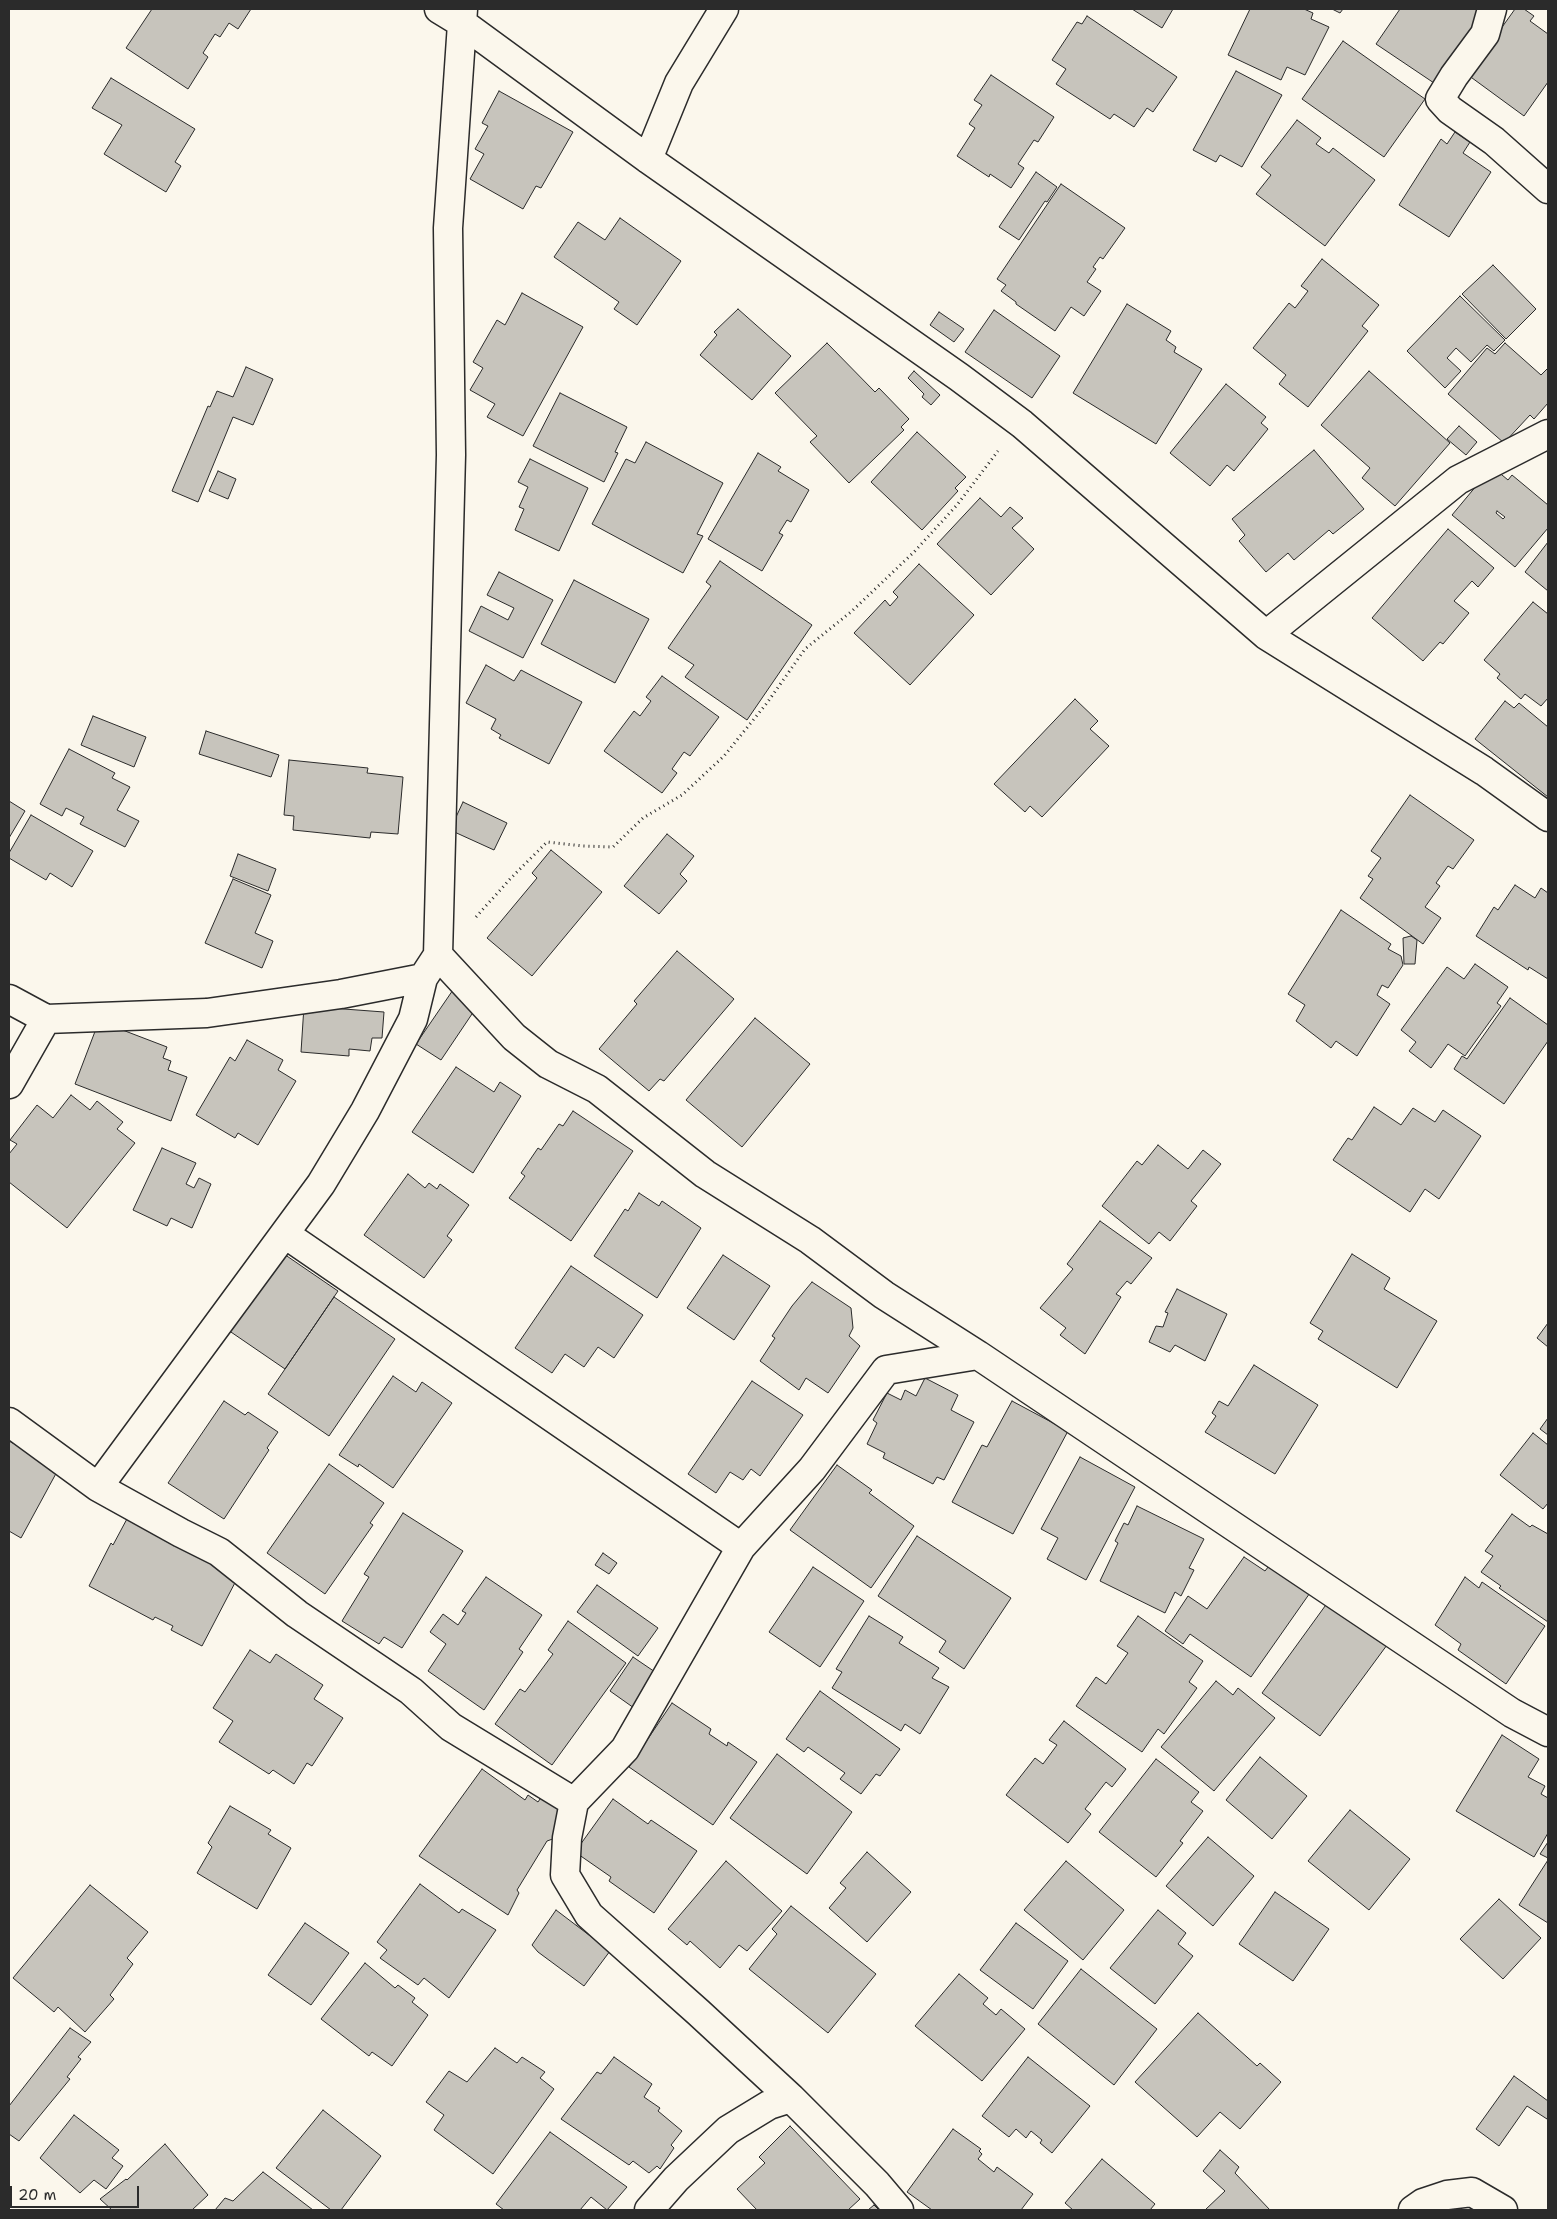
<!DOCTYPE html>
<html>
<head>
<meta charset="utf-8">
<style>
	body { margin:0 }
	#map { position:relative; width:1557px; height:2219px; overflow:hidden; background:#fbf7ec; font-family:"Shantell Sans",sans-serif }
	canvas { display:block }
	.frame { position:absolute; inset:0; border:10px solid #2b2b2b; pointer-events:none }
	.scale { position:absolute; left:10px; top:2186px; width:129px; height:22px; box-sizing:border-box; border:2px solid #2b2b2b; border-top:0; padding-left:6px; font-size:15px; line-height:18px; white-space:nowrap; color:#2b2b2b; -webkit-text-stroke:4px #fbf7ec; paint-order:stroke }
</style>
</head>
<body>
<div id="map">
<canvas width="1557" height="2219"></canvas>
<div class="frame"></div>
<div class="scale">20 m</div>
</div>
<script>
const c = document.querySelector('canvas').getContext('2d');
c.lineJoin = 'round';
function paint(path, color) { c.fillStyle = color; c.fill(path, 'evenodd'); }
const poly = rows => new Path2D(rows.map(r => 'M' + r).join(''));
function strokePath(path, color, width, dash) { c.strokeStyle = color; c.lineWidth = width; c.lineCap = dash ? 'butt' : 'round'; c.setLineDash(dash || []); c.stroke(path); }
const building = poly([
	[152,9,251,9,238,29,229,23,220,37,215,34,203,53,208,57,188,89,126,48,152,9],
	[1132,9,1173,9,1162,28,1132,9],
	[1250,9,1304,9,1313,13,1311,19,1329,27,1305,75,1287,67,1281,80,1228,55,1250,9],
	[1332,9,1343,9,1340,13,1332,9],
	[1400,9,1485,9,1434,83,1376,44,1400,9],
	[1515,9,1524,9,1534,16,1530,21,1548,34,1548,82,1524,116,1468,75,1515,9],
	[1087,16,1177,77,1153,112,1147,108,1134,127,1114,114,1110,119,1056,84,1066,69,1052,60,1077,22,1082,24,1087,16],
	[1343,41,1425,99,1384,157,1302,99,1343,41],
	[1236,71,1282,95,1242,167,1220,155,1216,162,1193,150,1236,71],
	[991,75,1054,117,1038,142,1034,140,1018,164,1024,168,1011,188,990,174,989,177,957,156,975,128,969,124,982,105,974,100,991,75],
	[111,78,195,129,175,162,181,166,166,192,104,154,122,125,92,108,111,78],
	[499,91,573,132,541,188,536,186,523,209,470,179,484,154,475,149,488,126,482,123,499,91],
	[1297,120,1321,138,1316,144,1329,153,1333,148,1375,180,1325,246,1256,194,1271,175,1261,167,1297,120],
	[1455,132,1470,142,1463,153,1491,172,1449,237,1399,205,1441,139,1447,144,1455,132],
	[1036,172,1057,187,1047,202,1045,201,1019,240,999,227,1036,172],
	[1061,184,1125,228,1103,259,1100,257,1093,267,1096,269,1087,282,1101,291,1084,316,1071,307,1055,331,1016,304,1016,302,1001,291,1006,285,997,279,1061,184],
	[620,218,681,261,637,325,614,309,619,302,554,257,578,222,605,240,620,218],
	[1322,259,1379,305,1362,326,1368,331,1308,407,1279,384,1286,375,1253,348,1289,303,1295,308,1308,291,1301,286,1322,259],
	[1493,265,1536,309,1506,339,1462,294,1493,265],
	[522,293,583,327,523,436,487,417,495,404,470,390,483,368,473,362,497,320,505,325,522,293],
	[1460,296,1505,340,1494,351,1487,345,1471,362,1456,348,1447,358,1461,371,1445,388,1407,351,1460,296],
	[1127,304,1171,331,1166,340,1176,347,1174,352,1202,369,1156,444,1073,393,1127,304],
	[738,309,791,356,752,400,700,355,717,335,714,332,738,309],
	[994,310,1060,356,1032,398,965,352,994,310],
	[939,312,964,329,954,342,930,325,939,312],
	[827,343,875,392,879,388,909,419,901,427,904,430,849,483,810,442,817,436,775,393,827,343],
	[1505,343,1541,375,1548,368,1548,403,1534,419,1530,415,1504,443,1448,394,1487,348,1495,354,1505,343],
	[246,367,273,379,253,425,233,417,198,502,172,491,208,406,210,407,217,391,233,397,246,367],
	[914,371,940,395,931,405,922,397,924,394,908,378,914,371],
	[1369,371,1450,443,1395,506,1362,478,1370,468,1321,425,1369,371],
	[1226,384,1266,417,1261,423,1268,429,1234,471,1227,465,1210,486,1170,453,1226,384],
	[560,393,627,427,615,452,618,453,604,482,533,446,560,393],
	[1459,426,1477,442,1466,455,1447,439,1459,426],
	[917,432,966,477,955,488,958,491,922,530,871,482,917,432],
	[646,442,723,483,697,534,703,536,683,573,592,524,626,459,635,463,646,442],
	[1314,450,1364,509,1333,534,1329,530,1294,560,1288,553,1266,572,1239,541,1245,535,1232,519,1314,450],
	[758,453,781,467,778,471,809,490,791,522,787,520,779,533,783,535,762,571,708,539,758,453],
	[530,459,588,488,559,551,515,530,524,509,519,507,528,487,518,482,530,459],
	[1496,470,1508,480,1512,475,1548,505,1548,528,1515,567,1452,515,1482,479,1486,482,1496,470],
	[1497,511,1505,517,1503,519,1496,513,1497,511],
	[218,471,236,479,228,499,209,491,218,471],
	[980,498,1001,517,1010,507,1023,518,1012,528,1034,549,991,595,937,544,980,498],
	[1448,529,1494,568,1478,587,1472,581,1454,601,1469,613,1443,644,1440,642,1423,661,1372,618,1448,529],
	[1548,542,1548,591,1525,572,1548,542],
	[720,561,812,625,747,720,685,677,694,665,668,648,711,586,706,582,720,561],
	[919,564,974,615,910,685,854,633,885,600,890,606,898,597,893,592,919,564],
	[499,572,553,600,523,658,469,631,481,606,508,620,514,608,487,595,499,572],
	[574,580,649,619,615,683,541,644,574,580],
	[1533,602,1548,614,1548,698,1541,706,1525,694,1521,699,1497,678,1500,674,1484,660,1533,602],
	[486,665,514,681,521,670,582,702,549,764,499,738,501,735,491,729,496,719,466,703,486,665],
	[662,676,719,717,690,756,684,752,672,769,677,773,662,793,604,751,634,711,640,716,651,701,646,697,662,676],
	[1075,699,1098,721,1090,729,1109,746,1042,817,1030,806,1025,812,994,784,1075,699],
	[1505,701,1514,708,1519,703,1548,727,1548,797,1475,739,1505,701],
	[93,716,146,737,134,767,81,745,93,716],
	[206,731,279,755,271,777,199,754,206,731],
	[69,749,115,773,112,778,130,787,117,810,139,821,125,847,80,824,84,817,66,808,62,816,40,804,69,749],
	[289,760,368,768,367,773,403,777,398,834,371,832,370,838,293,830,294,816,284,815,289,760],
	[1410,795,1474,840,1453,869,1448,866,1436,883,1440,886,1425,907,1441,918,1423,944,1360,898,1373,879,1368,876,1381,858,1371,851,1410,795],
	[9,801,25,811,9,838,9,801],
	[463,802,507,823,494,850,450,830,463,802],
	[31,815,93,851,72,887,50,873,46,880,9,858,9,853,31,815],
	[667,834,694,856,680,874,687,881,659,914,624,886,667,834],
	[551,850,602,892,532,976,487,938,537,878,532,873,551,850],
	[238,854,276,869,268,891,230,876,238,854],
	[233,879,271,895,255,933,273,941,262,968,205,943,233,879],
	[1515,885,1535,898,1541,888,1548,893,1548,979,1529,967,1528,970,1476,936,1494,907,1498,910,1515,885],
	[1341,910,1391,944,1388,949,1401,956,1403,965,1388,988,1382,985,1377,995,1390,1004,1357,1056,1336,1041,1331,1048,1296,1021,1305,1005,1288,994,1341,910],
	[1411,936,1417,940,1415,964,1404,964,1403,938,1411,936],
	[677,951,734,999,664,1081,660,1079,649,1091,599,1049,637,1004,634,1001,677,951],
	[1475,964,1508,987,1497,1003,1501,1006,1465,1056,1448,1044,1431,1068,1409,1051,1416,1042,1401,1030,1447,967,1464,979,1475,964],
	[455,987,474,1011,441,1060,416,1044,455,987],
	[1510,998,1548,1025,1548,1041,1504,1104,1454,1069,1462,1056,1467,1059,1510,998],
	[304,1006,384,1012,382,1038,372,1038,370,1051,349,1049,349,1056,301,1052,304,1006],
	[755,1018,810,1064,742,1147,686,1100,755,1018],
	[99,1021,167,1047,163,1058,171,1061,168,1070,187,1077,171,1121,75,1084,99,1021],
	[247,1040,283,1060,278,1070,296,1081,258,1145,238,1133,235,1138,196,1115,230,1057,235,1061,247,1040],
	[456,1067,494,1092,500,1082,521,1096,473,1173,412,1132,456,1067],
	[71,1095,90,1110,97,1101,123,1122,117,1129,135,1143,67,1228,9,1182,9,1154,17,1144,10,1140,37,1105,53,1118,71,1095],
	[1374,1107,1401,1125,1413,1108,1435,1122,1443,1110,1481,1136,1439,1199,1425,1189,1410,1212,1333,1160,1348,1138,1352,1140,1374,1107],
	[573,1111,633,1151,571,1241,509,1198,525,1176,521,1173,538,1148,541,1150,559,1124,563,1126,573,1111],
	[1158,1145,1188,1169,1203,1150,1221,1164,1191,1201,1197,1206,1170,1241,1159,1232,1149,1244,1102,1206,1137,1161,1142,1165,1158,1145],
	[162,1148,196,1163,186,1184,194,1188,199,1178,211,1184,192,1228,171,1218,167,1226,133,1210,162,1148],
	[408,1174,425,1188,429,1183,437,1189,440,1184,469,1205,447,1236,452,1240,424,1278,364,1235,408,1174],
	[639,1193,659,1206,662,1201,701,1228,657,1298,594,1256,625,1209,628,1211,639,1193],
	[1100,1221,1152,1258,1131,1284,1127,1281,1116,1294,1121,1297,1085,1354,1060,1335,1066,1328,1040,1308,1073,1269,1067,1264,1100,1221],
	[281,1252,338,1291,285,1369,228,1330,281,1252],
	[1352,1254,1390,1278,1384,1289,1437,1321,1397,1388,1318,1339,1323,1331,1310,1323,1352,1254],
	[723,1255,770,1286,734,1340,687,1308,723,1255],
	[571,1266,643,1315,614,1358,598,1347,584,1367,565,1354,552,1373,515,1348,571,1266],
	[812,1282,851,1308,853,1328,849,1336,860,1346,828,1393,806,1378,799,1390,760,1361,775,1338,772,1336,792,1306,812,1282],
	[1177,1289,1227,1314,1205,1361,1175,1345,1170,1352,1149,1342,1156,1326,1163,1327,1168,1313,1165,1312,1177,1289],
	[334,1297,395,1339,329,1436,268,1394,334,1297],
	[1548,1323,1548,1347,1537,1338,1548,1323],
	[1254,1365,1318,1405,1275,1474,1205,1432,1216,1416,1212,1413,1219,1401,1228,1406,1254,1365],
	[393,1376,416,1392,422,1382,452,1403,393,1488,359,1464,358,1467,339,1455,393,1376],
	[925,1378,958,1395,951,1410,974,1422,944,1480,937,1477,933,1484,883,1458,885,1453,867,1444,877,1423,873,1420,887,1393,901,1400,905,1390,916,1396,925,1378],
	[752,1381,803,1415,760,1476,751,1469,743,1480,730,1472,716,1493,688,1474,752,1381],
	[224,1401,245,1415,248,1412,278,1432,267,1448,269,1450,224,1519,168,1483,224,1401],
	[1012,1401,1068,1431,1013,1534,952,1502,982,1445,987,1447,1012,1401],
	[1548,1418,1548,1435,1540,1429,1548,1418],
	[1533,1433,1548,1445,1548,1503,1543,1509,1500,1475,1533,1433],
	[9,1441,59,1468,21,1538,9,1531,9,1441],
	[1080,1457,1135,1487,1086,1580,1047,1559,1058,1538,1041,1529,1080,1457],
	[329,1464,384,1503,370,1523,373,1525,325,1594,267,1553,329,1464],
	[837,1465,872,1490,869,1493,914,1526,871,1588,790,1530,837,1465],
	[1137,1506,1204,1539,1189,1568,1194,1570,1181,1596,1175,1592,1165,1613,1100,1581,1118,1543,1115,1541,1124,1523,1128,1525,1137,1506],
	[403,1513,463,1551,402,1648,384,1637,379,1644,342,1621,369,1577,364,1574,403,1513],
	[1512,1514,1530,1527,1532,1525,1548,1534,1548,1622,1499,1588,1501,1586,1481,1572,1493,1556,1485,1551,1512,1514],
	[128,1517,239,1575,202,1646,171,1630,173,1626,155,1617,153,1620,89,1586,111,1543,113,1545,128,1517],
	[917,1536,1011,1598,964,1669,939,1652,946,1641,878,1596,917,1536],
	[603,1553,617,1563,609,1574,595,1565,603,1553],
	[1244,1557,1265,1571,1272,1562,1312,1590,1251,1677,1190,1634,1183,1644,1165,1631,1188,1596,1207,1609,1244,1557],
	[813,1567,864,1601,820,1667,769,1632,813,1567],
	[486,1577,542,1615,519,1649,523,1652,484,1710,428,1671,446,1644,430,1632,443,1614,458,1625,466,1613,462,1611,486,1577],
	[1465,1577,1479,1588,1482,1582,1545,1626,1506,1684,1458,1650,1461,1644,1435,1625,1465,1577],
	[597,1585,658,1628,638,1656,577,1612,597,1585],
	[1328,1602,1387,1645,1320,1736,1262,1693,1328,1602],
	[869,1616,903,1637,899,1643,939,1668,932,1678,949,1687,920,1734,905,1724,901,1731,832,1688,842,1672,836,1669,869,1616],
	[1138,1616,1203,1661,1189,1682,1197,1688,1164,1734,1158,1729,1142,1752,1076,1706,1096,1677,1106,1684,1128,1653,1117,1646,1138,1616],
	[568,1621,626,1663,552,1765,495,1724,520,1689,525,1692,553,1654,548,1650,568,1621],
	[250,1650,270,1663,276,1654,323,1685,314,1699,343,1718,312,1766,307,1763,294,1784,273,1770,269,1774,219,1742,233,1721,213,1708,250,1650],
	[633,1657,658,1674,634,1708,610,1691,633,1657],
	[1216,1681,1233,1695,1238,1688,1275,1718,1214,1791,1161,1747,1216,1681],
	[820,1691,900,1749,880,1776,876,1774,861,1794,840,1779,845,1773,808,1747,804,1752,786,1739,820,1691],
	[672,1703,711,1729,709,1734,727,1746,728,1742,757,1762,713,1825,629,1767,672,1703],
	[1064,1721,1126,1769,1112,1787,1106,1782,1085,1809,1091,1814,1068,1843,1006,1795,1035,1758,1043,1764,1057,1745,1049,1740,1064,1721],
	[1502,1735,1539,1759,1528,1777,1545,1786,1541,1794,1548,1798,1548,1833,1534,1857,1456,1811,1502,1735],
	[777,1754,852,1812,807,1874,730,1818,777,1754],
	[1260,1757,1307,1796,1272,1839,1226,1800,1260,1757],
	[1156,1759,1199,1792,1191,1802,1203,1811,1180,1841,1183,1843,1156,1877,1099,1832,1156,1759],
	[482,1769,525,1800,528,1795,538,1802,542,1796,556,1802,564,1835,547,1841,517,1890,519,1893,508,1915,419,1856,482,1769],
	[613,1799,648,1824,651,1820,697,1851,654,1913,609,1881,611,1877,575,1852,613,1799],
	[230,1806,271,1830,268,1834,291,1848,257,1909,197,1873,212,1847,208,1843,230,1806],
	[1350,1810,1410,1859,1369,1910,1308,1861,1350,1810],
	[1208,1837,1254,1876,1213,1926,1166,1886,1208,1837],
	[1548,1842,1548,1858,1540,1854,1548,1842],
	[867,1852,911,1892,867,1942,829,1908,846,1888,840,1883,867,1852],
	[1548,1860,1548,1923,1519,1905,1548,1860],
	[726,1861,782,1911,747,1951,739,1945,720,1968,690,1941,687,1945,668,1929,726,1861],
	[1066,1861,1124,1910,1083,1960,1024,1910,1066,1861],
	[420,1884,459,1913,462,1909,496,1930,449,1998,424,1978,418,1985,380,1958,387,1950,377,1942,420,1884],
	[90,1885,148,1932,127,1958,133,1964,110,1995,114,1999,85,2032,58,2007,54,2012,13,1978,90,1885],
	[1275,1892,1329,1929,1293,1981,1239,1944,1275,1892],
	[1499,1899,1541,1938,1503,1979,1460,1939,1499,1899],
	[791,1906,876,1974,828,2033,749,1969,777,1934,772,1929,791,1906],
	[556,1910,610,1951,584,1986,538,1952,532,1945,556,1910],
	[1158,1910,1186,1933,1178,1944,1193,1956,1155,2004,1110,1968,1158,1910],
	[305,1923,349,1953,311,2005,268,1975,305,1923],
	[1016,1923,1068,1961,1033,2009,980,1970,1016,1923],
	[365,1963,395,1988,398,1985,415,1998,412,2002,428,2015,392,2066,372,2052,369,2056,321,2019,365,1963],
	[1081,1969,1157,2029,1114,2085,1038,2024,1081,1969],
	[959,1974,988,1998,983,2004,996,2015,1001,2009,1025,2029,982,2081,915,2026,959,1974],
	[1198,2013,1257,2066,1260,2063,1281,2082,1240,2129,1220,2112,1197,2137,1135,2082,1198,2013],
	[70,2028,91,2042,78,2057,81,2059,67,2077,70,2079,19,2141,9,2134,9,2106,70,2028],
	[495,2048,517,2063,522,2057,545,2072,540,2078,554,2089,493,2174,434,2130,444,2115,426,2102,449,2071,467,2082,495,2048],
	[614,2057,652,2084,644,2097,660,2108,658,2111,682,2131,671,2145,674,2148,660,2169,657,2166,649,2173,633,2161,629,2165,561,2119,597,2072,601,2074,614,2057],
	[1028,2057,1090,2106,1052,2153,1040,2143,1042,2140,1031,2131,1026,2138,1016,2129,1009,2137,982,2116,1028,2057],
	[1514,2076,1548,2101,1548,2117,1547,2119,1527,2106,1499,2146,1476,2129,1514,2076],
	[323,2110,381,2156,341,2210,331,2210,276,2168,323,2110],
	[74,2115,119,2150,112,2158,123,2166,106,2189,94,2180,80,2193,40,2158,74,2115],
	[790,2126,860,2199,848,2210,757,2210,737,2189,765,2163,759,2157,790,2126],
	[953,2129,981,2149,979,2151,982,2154,978,2159,994,2172,997,2167,1033,2194,1021,2210,932,2210,907,2192,953,2129],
	[550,2132,627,2187,607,2210,591,2197,580,2210,504,2210,496,2204,550,2132],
	[165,2144,208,2195,192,2210,112,2210,100,2199,126,2179,127,2180,165,2144],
	[1220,2150,1239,2167,1235,2173,1270,2210,1205,2210,1225,2191,1203,2171,1220,2150],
	[1102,2159,1155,2204,1150,2210,1073,2210,1065,2203,1102,2159],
	[263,2172,313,2210,215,2210,225,2198,233,2201,263,2172],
	[874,2205,879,2210,868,2210,874,2205]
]);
const path = poly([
	[476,917,511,878,547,842,583,846,613,847,643,818,682,795,724,756,767,703,805,649,852,611,914,552,957,505,998,451]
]);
const minor = poly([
	[439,9,462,23,648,159,959,377,1022,424,1266,635,1484,771,1548,817],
	[1492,9,1485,34,1454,76,1440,99,1450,110,1494,141,1548,189],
	[648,159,679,83,724,9],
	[1266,635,1458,480,1548,434],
	[438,955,514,1037,548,1064,597,1089,705,1174,810,1240,884,1295,978,1355,1512,1713,1548,1732],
	[9,999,46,1019,207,1013,341,994,423,978,438,955,451,455,448,228,463,9],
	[9,1084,46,1019],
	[285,1234,741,1547],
	[9,1422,98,1487,181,1533,219,1552,297,1614,411,1691,451,1727,574,1802],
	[98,1487,321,1184,365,1111,413,1019,423,978],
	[649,2210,676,2179,728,2130,769,2105,791,2098],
	[899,2210,877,2184,791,2098,698,2012,589,1915,565,1875,567,1838,574,1802,625,1749,741,1547,812,1469,886,1370,978,1355],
	[1413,2210,1423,2203,1447,2195,1472,2192,1503,2210]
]);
paint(building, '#c7c4bc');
strokePath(building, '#2b2b2b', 1);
strokePath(minor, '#2b2b2b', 31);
strokePath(path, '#2b2b2b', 3, [1, 4]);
strokePath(minor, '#fbf7ec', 28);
</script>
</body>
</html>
